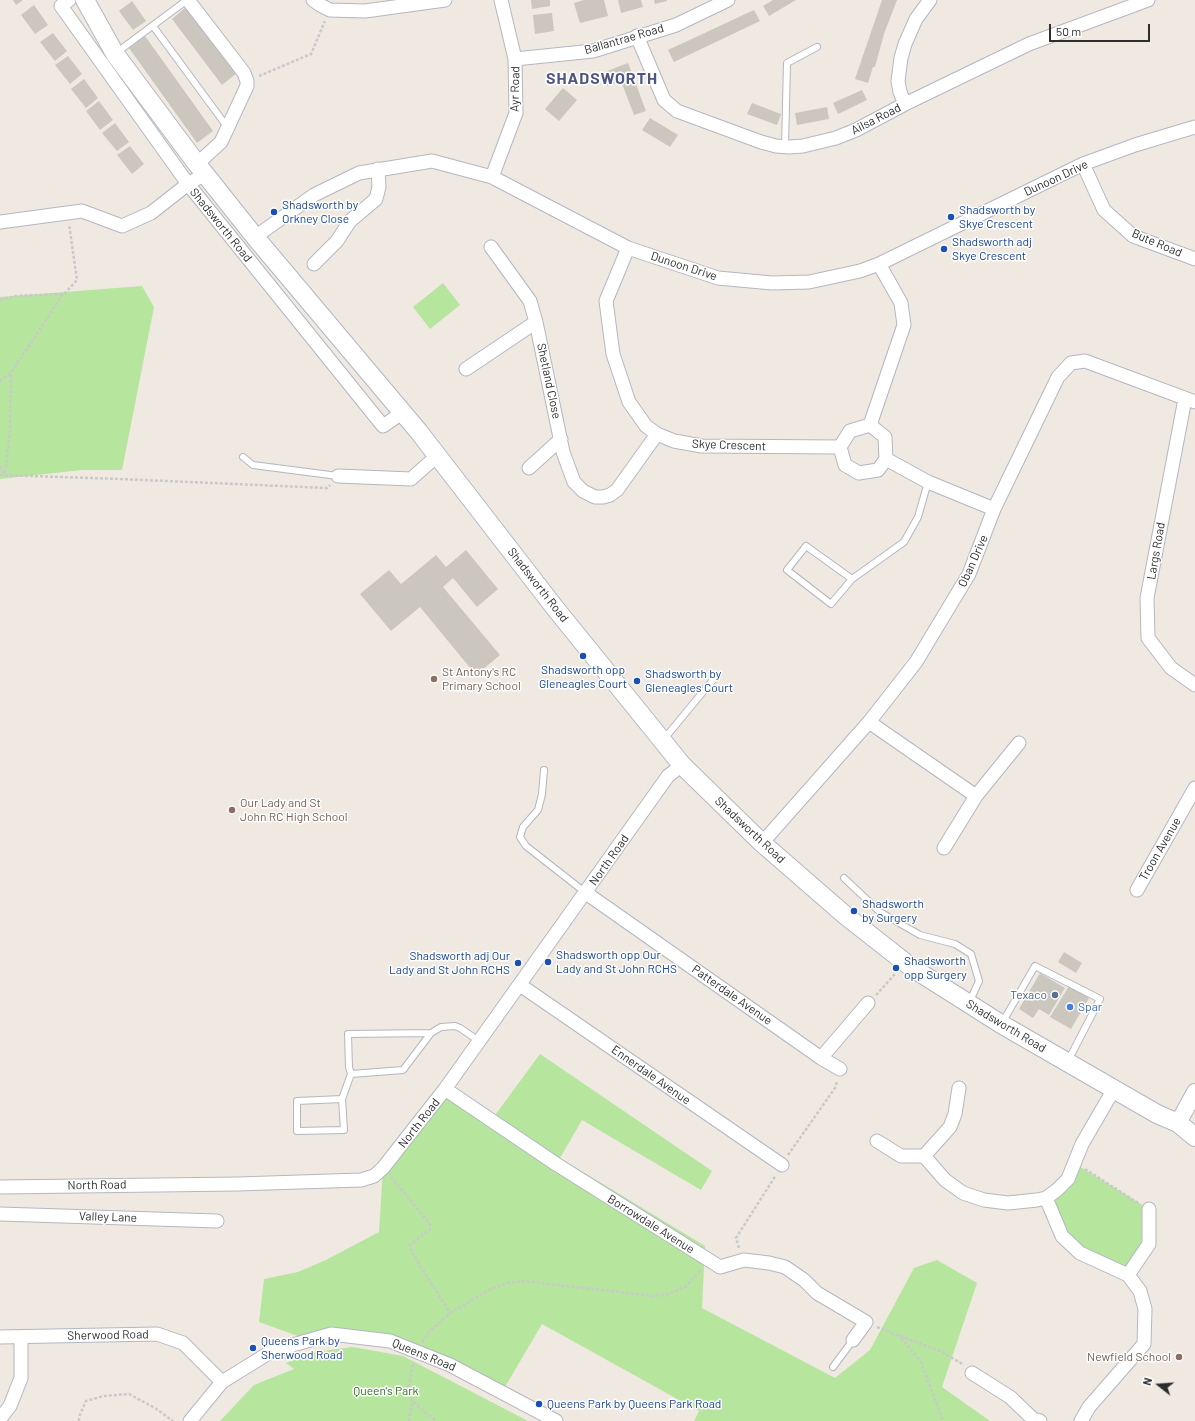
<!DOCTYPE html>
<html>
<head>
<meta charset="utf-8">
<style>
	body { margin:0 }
	#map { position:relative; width:1195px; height:1421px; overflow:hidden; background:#efe9e1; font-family:Barlow,sans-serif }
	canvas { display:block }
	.north { position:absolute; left:1139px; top:1365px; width:40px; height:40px; -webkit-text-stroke:3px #fff; paint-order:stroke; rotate:287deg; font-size:11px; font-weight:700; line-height:16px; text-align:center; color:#2e2e2e }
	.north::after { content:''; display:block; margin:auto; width:14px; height:18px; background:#2e2e2e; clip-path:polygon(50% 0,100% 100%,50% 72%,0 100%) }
	.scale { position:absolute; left:1049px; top:24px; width:101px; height:18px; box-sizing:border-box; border:2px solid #2e2e2e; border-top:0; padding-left:5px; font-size:12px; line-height:14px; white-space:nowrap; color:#2e2e2e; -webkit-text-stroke:3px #fff; paint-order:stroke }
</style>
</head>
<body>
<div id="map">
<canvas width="1195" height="1421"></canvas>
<div class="north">N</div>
<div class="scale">50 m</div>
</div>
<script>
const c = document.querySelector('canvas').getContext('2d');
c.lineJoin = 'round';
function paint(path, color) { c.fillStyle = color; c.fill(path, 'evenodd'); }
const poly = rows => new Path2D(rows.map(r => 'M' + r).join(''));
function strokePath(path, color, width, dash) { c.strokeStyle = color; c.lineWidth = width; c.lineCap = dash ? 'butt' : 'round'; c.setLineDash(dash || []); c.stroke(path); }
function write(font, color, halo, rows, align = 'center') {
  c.font = font + ' Barlow,sans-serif'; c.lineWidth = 3; c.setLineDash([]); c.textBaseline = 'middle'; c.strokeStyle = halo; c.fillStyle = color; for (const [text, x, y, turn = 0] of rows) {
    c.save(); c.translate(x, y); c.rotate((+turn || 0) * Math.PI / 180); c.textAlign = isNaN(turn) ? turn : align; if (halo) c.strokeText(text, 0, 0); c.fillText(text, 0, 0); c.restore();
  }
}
const green = poly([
	[443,283,460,305,430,329,413,307],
	[142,286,154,307,122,470,82,470,0,479,0,297],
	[540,1054,712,1171,701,1190,582,1120,560,1158,705,1246,702,1308,835,1378,870,1350,914,1268,937,1260,977,1283,942,1387,990,1421,694,1421,699,1411,542,1324,502,1392,390,1341,309,1340,259,1322,264,1279,298,1272,326,1260,379,1232,383,1168,445,1089,493,1118],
	[1074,1163,1149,1209,1149,1244,1128,1275,1062,1236,1046,1198],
	[353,1347,403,1356,528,1421,220,1421,254,1385,294,1369,286,1363,315,1352]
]);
const building = poly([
	[13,0,23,0,16,5],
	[531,0,550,0,550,6,532,9],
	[584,0,604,0,608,16,580,23,574,3],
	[618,0,641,0,643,7,621,13],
	[654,0,667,0,667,1,655,4],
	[773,0,796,0,769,16,763,6],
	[882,0,897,0,884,34,875,67,873,67,868,83,855,79],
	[132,1,146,21,133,30,119,11],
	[34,5,48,25,35,34,21,15],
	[187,6,238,72,222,85,172,19],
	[754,10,760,21,674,62,668,50],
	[552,13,554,31,535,34,533,15],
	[53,33,67,51,55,61,40,42],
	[145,36,213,131,197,143,129,48],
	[68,56,82,74,70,84,55,65],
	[628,63,646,111,634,115,621,81,607,86,602,73],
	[84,79,98,98,86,108,71,89],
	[563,88,577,100,559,121,545,109],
	[862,90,867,100,838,114,833,103],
	[99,101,113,120,100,130,86,111],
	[752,103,781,114,777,125,747,114],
	[827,107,829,119,797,125,795,113],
	[650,118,678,135,670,147,642,130],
	[115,123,129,142,117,151,102,133],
	[130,146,144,164,132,174,117,155],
	[466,550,498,589,477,607,453,578,443,587,500,655,476,675,420,607,391,631,360,594,389,570,401,584,436,555,446,567],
	[1064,952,1082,963,1076,973,1058,962],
	[1040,973,1065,988,1049,1015,1039,1009,1033,1018,1019,1009],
	[1069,986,1089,998,1071,1029,1050,1017]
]);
const path = poly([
	[259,76,311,54,325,21],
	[0,300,15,296,64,294,77,280,69,224],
	[0,381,11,373,63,294],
	[0,467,5,474,10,428,11,373],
	[0,475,120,479,327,488,330,485],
	[876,995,895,974],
	[788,1155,835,1088,837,1081],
	[1085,1169,1138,1203],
	[391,1177,430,1224,430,1229,410,1245,411,1251,450,1313],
	[739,1248,736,1238,776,1175],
	[877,1327,942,1352,964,1365],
	[898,1334,921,1362,943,1421],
	[422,1342,429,1332,450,1313,493,1288,508,1283,523,1281,653,1296,668,1294,685,1287,701,1270],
	[413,1364,408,1391,412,1401,436,1421],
	[79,1421,79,1417,86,1401,104,1396,129,1394,155,1408,173,1421],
	[409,1421,412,1401]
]);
const service = poly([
	[153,26,228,128],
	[116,53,187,0],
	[785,147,787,63,817,47],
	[243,457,253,465,338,476],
	[852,579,806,546,787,570,831,604,852,579,904,542,918,517,928,482],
	[664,739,717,675],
	[544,770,542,794,538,810,523,827,520,837,526,846,586,893],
	[844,878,880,912,920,935,955,944,971,954,979,981,969,1003],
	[1002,1023,1035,966,1100,999,1068,1061],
	[431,1033,403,1070,351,1074,349,1067,348,1034,431,1033,441,1027,455,1026,460,1028,479,1041],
	[342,1099,344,1130,297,1131,297,1101,342,1099,351,1074],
	[833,1367,853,1340]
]);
const minor = poly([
	[69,0,61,6,188,184,383,426,402,413],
	[188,0,235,61,244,73,247,81,247,86,221,142,197,164],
	[313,0,320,5,330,10,365,11,445,0],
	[637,36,664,100,677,111,761,142,776,146,789,147,803,146,836,138,856,130,905,104,1029,44,1148,0],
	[515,59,593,51,676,25,728,0],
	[905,104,900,92,898,81,901,58,905,44,916,19,930,0],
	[1083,164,1104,210,1133,236,1195,259],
	[492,177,516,113,515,59,501,0],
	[0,222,82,211,122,226,151,213,188,184,205,174],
	[255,237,314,195,359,173,432,161,492,177,628,248,718,278,772,283,809,282,860,271,879,264,1083,164,1135,145,1195,127],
	[491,247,530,301,536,322,563,452,574,482,583,491,595,497,603,497,610,495,617,490,657,434],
	[628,248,606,301,613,354,629,402,646,426,657,434,674,441,702,446,840,447],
	[314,264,337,241,350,221,376,199,379,187,378,169],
	[466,369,536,322],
	[1185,399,1147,598,1148,638,1171,668,1195,685],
	[870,425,904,325,901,303,879,264],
	[870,425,885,437,886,459,878,470,859,473,845,465,840,447,850,431,870,425],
	[886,459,928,482,994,509],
	[529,468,561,439],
	[338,476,411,479,438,455],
	[869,722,976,796],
	[762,843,869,722,916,662,969,574,994,509,1058,377,1071,363,1085,361,1195,402],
	[944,848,976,796,1019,743],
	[1137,890,1195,788],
	[586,893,821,1058,840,1069],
	[520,985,782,1165],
	[821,1058,868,1003],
	[445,1089,556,1164,720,1267,744,1260,769,1263,785,1267,804,1280,817,1293,866,1322,853,1340],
	[877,1141,901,1156,924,1156,945,1180,963,1193,984,1200,1008,1203,1037,1200,1046,1198,1057,1190,1068,1179,1082,1144,1114,1089],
	[924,1156,950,1127,955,1114,959,1088],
	[0,1187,238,1184,361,1180,374,1176,383,1168,445,1089,668,776,682,765],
	[1046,1198,1062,1236,1080,1253,1128,1275,1140,1291,1145,1309,1144,1344,1089,1407,1081,1421],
	[0,1214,217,1221],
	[1128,1275,1149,1244,1149,1209],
	[0,1337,157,1334,183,1343,222,1382],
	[972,1373,1010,1397,1033,1419,1040,1421],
	[0,1419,10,1406,21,1378,21,1337],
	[190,1421,222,1382,272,1351,331,1334,390,1341,450,1365,556,1421]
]);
const tertiary = poly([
	[1178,1123,1195,1092]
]);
const secondary = poly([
	[85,0,115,54,197,164,255,237,419,432,555,608,682,765,762,843,846,916,911,967,1001,1024,1157,1114,1178,1123,1195,1137]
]);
const markers = [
	[274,212,4,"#1a4fb4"],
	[951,217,4,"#1a4fb4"],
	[944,249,4,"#1a4fb4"],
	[583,656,4,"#1a4fb4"],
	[434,679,4,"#8d6e63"],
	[637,681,4,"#1a4fb4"],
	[232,810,4,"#8d6e63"],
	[854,911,4,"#1a4fb4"],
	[548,962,4,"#1a4fb4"],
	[518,963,4,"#1a4fb4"],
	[896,968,4,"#1a4fb4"],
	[1055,995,4,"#5c6f8a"],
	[1070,1007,4,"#3f7fe0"],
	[253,1348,4,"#1a4fb4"],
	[1179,1357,4,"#8d6e63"],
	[539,1404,4,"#1a4fb4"]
];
const streetNames = [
	["Ballantrae Road",624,39,-16],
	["Ayr Road",515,89,-89],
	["Ailsa Road",876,119,-27],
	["Dunoon Drive",1056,178,-25],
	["Shadsworth Road",221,225,51],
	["Bute Road",1157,243,23],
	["Dunoon Drive",684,266,18],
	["Shetland Close",549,381,78],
	["Skye Crescent",729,445,2],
	["Largs Road",1156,551,-80],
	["Oban Drive",973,561,-66],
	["Shadsworth Road",538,585,52],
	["Shadsworth Road",750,830,43],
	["Troon Avenue",1160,849,-60],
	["North Road",609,860,-55],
	["Patterdale Avenue",732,995,35],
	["Shadsworth Road",1006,1026,31],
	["Ennerdale Avenue",651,1075,35],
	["North Road",419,1123,-52],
	["North Road",97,1185,-1],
	["Valley Lane",108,1217,2],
	["Borrowdale Avenue",651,1224,32],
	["Sherwood Road",108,1335,-1],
	["Queens Road",424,1355,22]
];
const transitNames = [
	["Shadsworth by",282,205],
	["Orkney Close",282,219],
	["Shadsworth by",959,210],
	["Skye Crescent",959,224],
	["Shadsworth adj",952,242],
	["Skye Crescent",952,256],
	["Shadsworth opp",583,670,"center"],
	["Gleneagles Court",583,684,"center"],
	["Shadsworth by",645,674],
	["Gleneagles Court",645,688],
	["Shadsworth",862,904],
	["by Surgery",862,918],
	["Shadsworth opp Our",556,955],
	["Lady and St John RCHS",556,969],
	["Shadsworth adj Our",510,956,"right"],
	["Lady and St John RCHS",510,970,"right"],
	["Shadsworth",904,961],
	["opp Surgery",904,975],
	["Queens Park by",261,1341],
	["Sherwood Road",261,1355],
	["Queens Park by Queens Park Road",547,1404]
];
const educationNames = [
	["St Antony's RC",442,672],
	["Primary School",442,686],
	["Our Lady and St",240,803],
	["John RC High School",240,817],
	["Newfield School",1171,1357,"right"]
];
const serviceNames = [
	["Texaco",1047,995]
];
const shopNames = [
	["Spar",1078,1007]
];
const parkNames = [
	["Queen's Park",386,1391]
];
const districtNames = [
	["SHADSWORTH",602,79]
];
paint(green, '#b6e59e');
paint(building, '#cbc7bf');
strokePath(service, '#b4b7c1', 8);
strokePath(minor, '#b4b7c1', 15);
strokePath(tertiary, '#b4b7c1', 18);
strokePath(secondary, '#b4b7c1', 20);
strokePath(path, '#c9c9c9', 2.5, [3, 2]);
strokePath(service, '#fff', 6);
strokePath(minor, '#fff', 13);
strokePath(tertiary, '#fff', 16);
strokePath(secondary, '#fff', 18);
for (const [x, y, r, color] of markers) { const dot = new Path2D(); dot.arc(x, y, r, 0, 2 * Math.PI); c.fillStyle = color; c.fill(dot); strokePath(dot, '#fff', 1.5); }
write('12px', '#2e2e2e', '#fff', streetNames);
write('12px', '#164399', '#fff', transitNames, 'left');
write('12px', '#785e54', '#fff', educationNames, 'left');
write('12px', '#4e5e75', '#fff', serviceNames, 'right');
write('12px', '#366cbe', '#fff', shopNames, 'left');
write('12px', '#2c6e1b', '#fff', parkNames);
c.letterSpacing = '1px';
write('bold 16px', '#4d5680', '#fff', districtNames);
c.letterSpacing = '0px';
</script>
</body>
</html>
